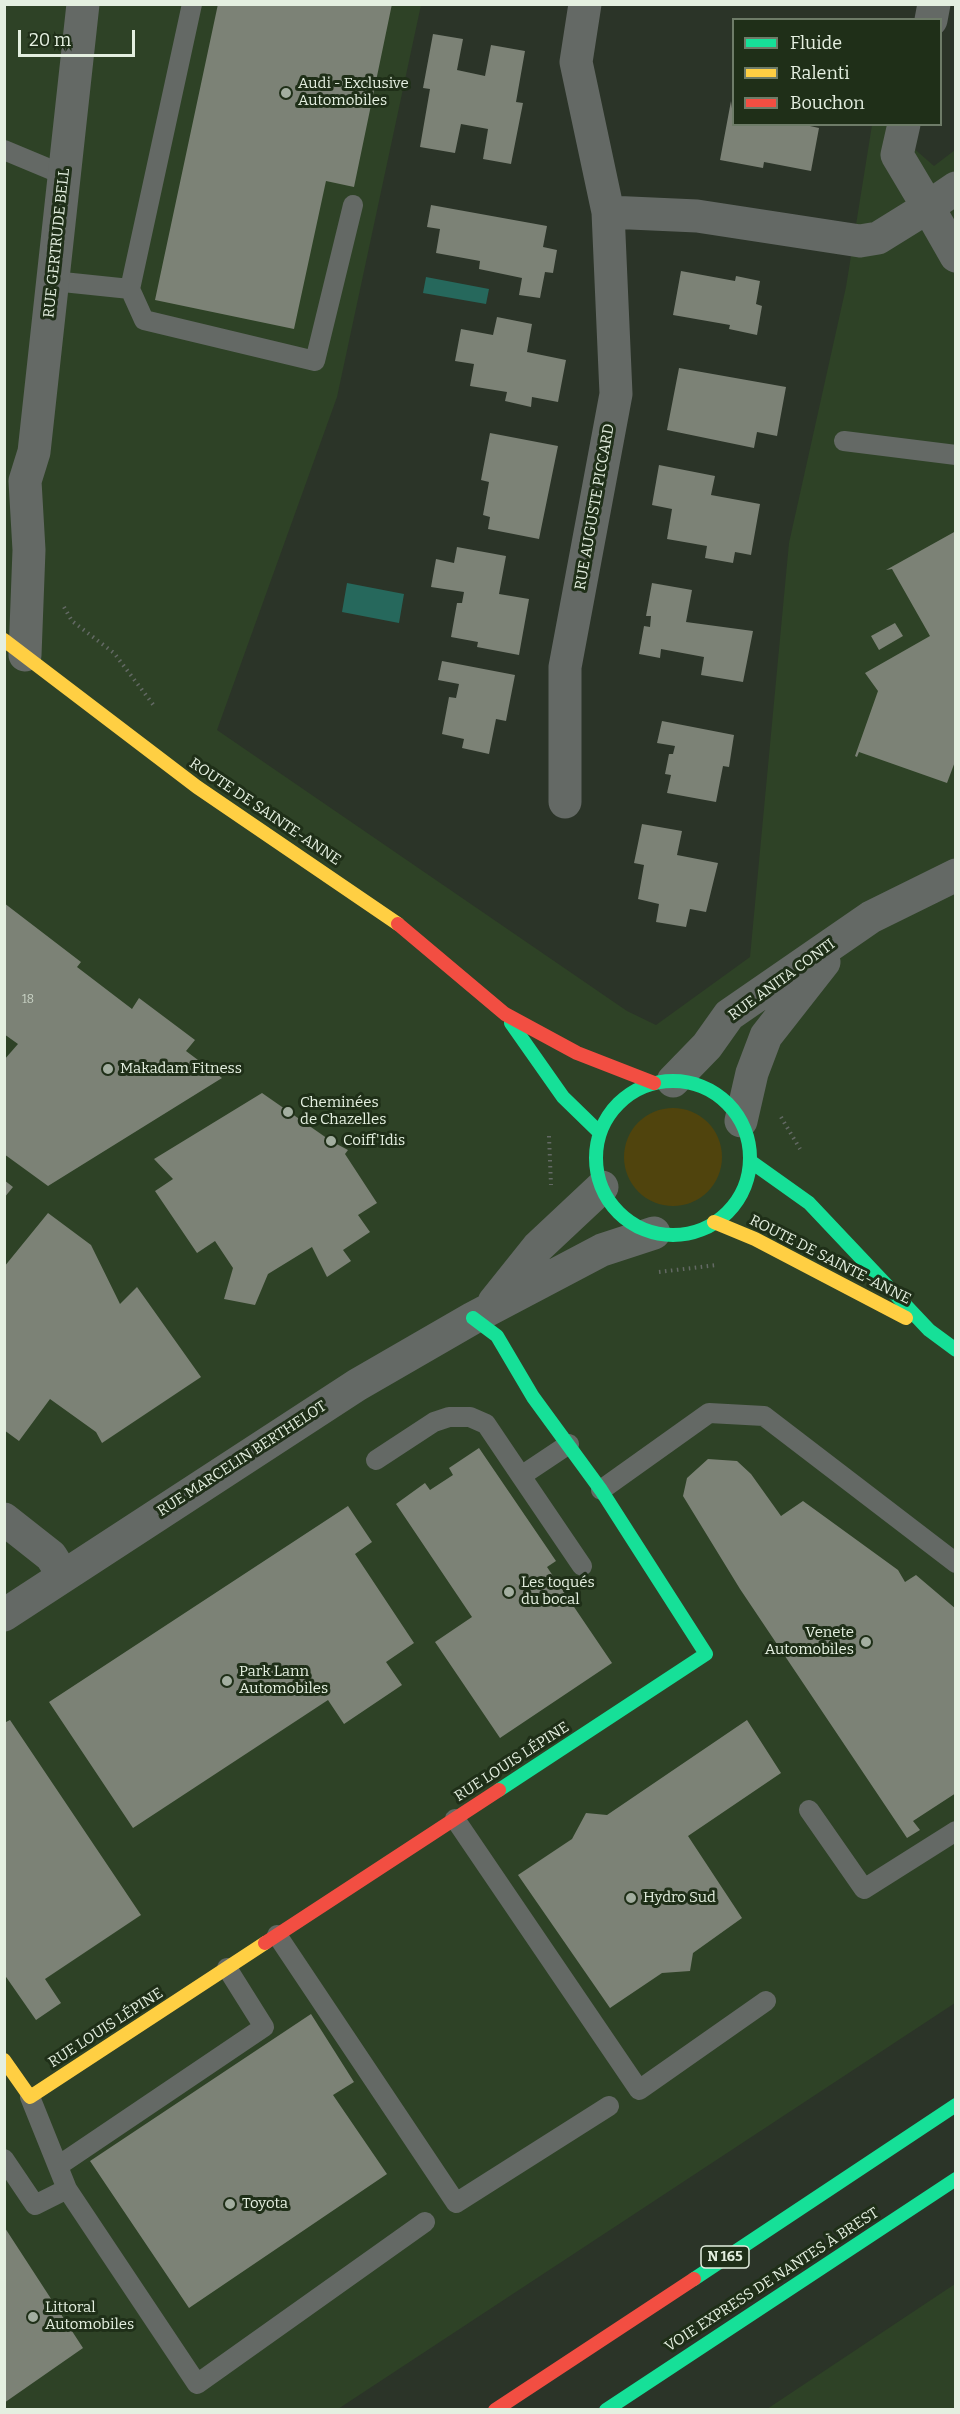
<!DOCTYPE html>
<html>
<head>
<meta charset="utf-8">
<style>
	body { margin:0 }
	#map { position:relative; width:960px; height:2414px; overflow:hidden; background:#2b3428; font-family:Bitter,serif }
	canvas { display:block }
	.frame { position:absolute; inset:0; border:6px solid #e4efe0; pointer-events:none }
	.legend { position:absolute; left:732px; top:18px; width:210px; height:108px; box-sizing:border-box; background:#1f2f18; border:2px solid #6e7c68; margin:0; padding:8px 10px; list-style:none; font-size:18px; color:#e4efe0 }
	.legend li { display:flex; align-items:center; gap:12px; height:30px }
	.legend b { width:30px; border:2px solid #6e7c68 }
	.scale { position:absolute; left:18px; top:30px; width:117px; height:27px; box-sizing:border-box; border:3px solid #e4efe0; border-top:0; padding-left:8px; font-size:18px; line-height:21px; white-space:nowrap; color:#e4efe0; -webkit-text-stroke:4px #1f2f18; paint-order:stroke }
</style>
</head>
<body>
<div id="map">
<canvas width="960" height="2414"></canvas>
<div class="frame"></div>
<ul class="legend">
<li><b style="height:8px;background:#16e098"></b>Fluide</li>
<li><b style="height:8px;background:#ffcf43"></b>Ralenti</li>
<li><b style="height:8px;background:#f24e42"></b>Bouchon</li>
</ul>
<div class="scale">20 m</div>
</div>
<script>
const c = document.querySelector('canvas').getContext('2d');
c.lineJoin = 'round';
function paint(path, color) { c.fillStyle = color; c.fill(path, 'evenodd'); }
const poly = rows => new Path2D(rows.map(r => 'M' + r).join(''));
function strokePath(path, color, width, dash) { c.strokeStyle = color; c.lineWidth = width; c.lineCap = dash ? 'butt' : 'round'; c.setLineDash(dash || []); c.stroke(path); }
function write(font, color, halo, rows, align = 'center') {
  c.font = font + ' Bitter,serif'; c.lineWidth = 6; c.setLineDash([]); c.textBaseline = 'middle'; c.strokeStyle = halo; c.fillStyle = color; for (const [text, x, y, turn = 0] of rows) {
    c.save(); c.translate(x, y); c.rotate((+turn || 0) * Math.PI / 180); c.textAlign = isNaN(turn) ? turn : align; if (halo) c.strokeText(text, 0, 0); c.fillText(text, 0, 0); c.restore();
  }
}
const built = poly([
	[5,5,421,5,337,397,217,730,627,1011,656,1025,750,957,789,543,846,287,872,125,887,125,934,166,955,150,955,2003,338,2409,5,2410],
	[955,2284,955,2409,767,2409]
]);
const green = poly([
	'624 1157a49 49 0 1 1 98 0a49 49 0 1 1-98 0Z'
]);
const water = poly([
	[426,277,489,289,486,304,423,293],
	[347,583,404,594,399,623,342,612]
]);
const building = poly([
	[218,4,392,4,354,187,326,181,294,329,155,300],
	[433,34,463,39,457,70,485,76,491,45,525,51,516,102,523,103,511,164,483,159,488,129,461,124,455,153,420,147,430,89,423,88],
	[731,101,734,124,801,124,819,128,811,171,764,162,763,168,720,160],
	[431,205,547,226,543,247,557,250,553,273,545,272,540,298,519,295,522,278,479,269,480,261,436,253,440,229,427,227],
	[681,271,735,281,736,276,760,281,756,304,762,306,757,335,729,329,730,325,673,315],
	[497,317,532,324,527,352,566,360,558,402,532,397,531,407,505,401,507,392,470,386,474,364,455,361,461,329,493,335],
	[679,368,786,387,777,436,757,432,754,448,667,430],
	[490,433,558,446,539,539,488,529,490,517,483,515,489,482,481,480],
	[659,465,715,476,711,495,760,504,751,555,735,552,733,563,705,558,707,546,667,539,672,509,652,505],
	[956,531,956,759,947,783,859,752,857,757,855,756,878,691,865,673,930,636,892,569,886,570],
	[457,547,506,556,499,594,529,599,519,655,477,647,478,642,451,637,457,603,462,603,464,592,431,587,436,559,454,563],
	[652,583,692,590,686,622,753,631,743,682,701,675,704,657,661,649,660,658,639,654,644,626,650,627,651,616,646,616],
	[895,623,903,636,879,650,871,636],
	[442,661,515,675,506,721,496,719,489,754,462,748,464,739,442,734,449,697,456,698,459,684,438,680],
	[662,721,734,735,729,767,723,766,716,802,667,793,671,775,665,774,669,754,673,754,675,746,657,743],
	[642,824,682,831,677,855,718,863,706,912,690,909,686,927,656,922,659,904,638,899,644,865,634,863],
	[4,903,81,962,77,967,132,1009,139,998,195,1040,186,1051,222,1078,48,1186,4,1154,4,1060,18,1044,4,1034],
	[262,1093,331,1141,348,1150,345,1154,377,1203,358,1215,370,1232,343,1250,351,1261,327,1277,312,1247,268,1274,255,1305,224,1299,233,1268,215,1241,197,1253,155,1191,173,1179,154,1159],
	[4,1180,13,1187,4,1198],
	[48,1213,91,1245,120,1304,137,1287,201,1377,102,1443,96,1432,50,1399,19,1441,4,1430,4,1267],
	[479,1448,556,1561,547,1567,612,1663,500,1738,435,1642,472,1617,396,1504,425,1483,430,1490,453,1475,449,1468],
	[708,1459,737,1461,751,1474,781,1516,803,1501,898,1570,905,1582,916,1575,956,1609,956,1793,913,1821,920,1830,907,1838,740,1589,683,1496,687,1478],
	[348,1506,372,1542,355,1554,414,1643,386,1662,402,1685,344,1724,328,1700,133,1828,49,1702],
	[10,1720,141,1915,45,1979,61,2003,36,2020,4,1974,4,1723],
	[747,1720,781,1773,688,1836,742,1918,693,1953,690,1971,662,1973,610,2008,518,1875,572,1839,586,1813,607,1815],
	[311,2014,354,2082,333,2095,387,2174,189,2308,90,2161],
	[5,2228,83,2348,4,2403,5,2396]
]);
const path = poly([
	[64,607,72,621,114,653,155,707],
	[781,1117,800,1149],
	[549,1136,551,1185],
	[659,1272,717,1265]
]);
const lane = poly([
	[4,150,64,175],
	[53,281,130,289,192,4],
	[130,289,144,320,315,361,353,205],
	[844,441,956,455],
	[376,1460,434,1422,449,1417,470,1417,486,1424,521,1476,569,1444],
	[521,1476,582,1566],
	[601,1490,709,1413,764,1416,956,1563],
	[809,1810,864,1889,956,1831],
	[455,1819,639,2090,766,2001],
	[277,1935,456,2203,609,2106],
	[4,2159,35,2205,67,2189,30,2097],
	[58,2166,264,2027,227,1968],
	[67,2189,197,2384,425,2222]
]);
const street = poly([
	[931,20,934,4],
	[956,188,928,207,956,256],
	[608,212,697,216,860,241,878,238,928,207,897,155,904,124],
	[25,655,29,550,25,481,34,452,83,4],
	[565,802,565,667,616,394,608,212,576,62,585,4],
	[673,1081,707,1046,729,1015,871,917,956,875],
	[741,1121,752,1073,766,1036,824,962],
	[494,1302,538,1247,602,1187],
	[4,1519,51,1556,63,1575],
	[4,1615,357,1385,473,1318,602,1250,654,1233]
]);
const fast = poly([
	[511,1023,563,1097,599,1132],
	'596 1158a77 77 0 1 1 154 0a77 77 0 1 1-154 0Z',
	[750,1161,809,1203,929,1330,956,1350],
	[473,1318,497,1336,533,1397,601,1490,706,1654,499,1790],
	[694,2279,956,2105],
	[606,2410,956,2179]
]);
const slow = poly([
	[4,640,197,787,398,924],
	[714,1222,755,1239,906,1318],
	[4,2060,30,2097,265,1943]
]);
const jam = poly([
	[398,924,505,1014,577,1053,654,1083],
	[265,1943,499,1790],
	[495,2410,694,2279]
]);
const markers = [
	[286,93,6,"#a3aea0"],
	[108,1069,6,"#a3aea0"],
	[288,1112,6,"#a3aea0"],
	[331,1141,6,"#a3aea0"],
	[509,1592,6,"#a3aea0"],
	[866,1642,6,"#a3aea0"],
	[227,1681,6,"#a3aea0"],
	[631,1898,6,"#a3aea0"],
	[230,2204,6,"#a3aea0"],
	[33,2317,6,"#a3aea0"]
];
const numberNames = [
	["18",28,1000]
];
const shields = [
	[725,2257,48]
];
const shieldNames = [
	["N 165",725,2257]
];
const poiNames = [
	["Audi - Exclusive",298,84],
	["Automobiles",298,101],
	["Makadam Fitness",120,1069],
	["Cheminées",300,1103],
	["de Chazelles",300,1120],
	["Coiff'Idis",343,1141],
	["Les toqués",521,1583],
	["du bocal",521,1600],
	["Venete",854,1633,"right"],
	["Automobiles",854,1650,"right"],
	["Park Lann",239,1672],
	["Automobiles",239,1689],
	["Hydro Sud",643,1898],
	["Toyota",242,2204],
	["Littoral",45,2308],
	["Automobiles",45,2325]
];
const streetNames = [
	["RUE GERTRUDE BELL",57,243,-84],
	["RUE AUGUSTE PICCARD",595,507,-80],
	["ROUTE DE SAINTE-ANNE",265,812,34],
	["RUE ANITA CONTI",782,980,-36],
	["ROUTE DE SAINTE-ANNE",830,1260,27],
	["RUE MARCELIN BERTHELOT",242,1459,-33],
	["RUE LOUIS LÉPINE",512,1762,-33],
	["RUE LOUIS LÉPINE",106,2028,-33],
	["VOIE EXPRESS DE NANTES À BREST",772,2280,-33]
];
paint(built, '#2e4226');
paint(green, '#50440d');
paint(water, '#26685c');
paint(building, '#7c8276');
strokePath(path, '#636964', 4, [1.5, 4.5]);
strokePath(lane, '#646965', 20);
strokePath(street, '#646965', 33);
strokePath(fast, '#16e098', 14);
strokePath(slow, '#ffcf43', 14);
strokePath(jam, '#f24e42', 14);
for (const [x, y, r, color] of markers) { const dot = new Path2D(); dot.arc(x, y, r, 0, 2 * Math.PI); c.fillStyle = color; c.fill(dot); strokePath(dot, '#1f2f18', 2); }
write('12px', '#cad4c6', null, numberNames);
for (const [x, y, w] of shields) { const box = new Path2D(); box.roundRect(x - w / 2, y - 11, w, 22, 4.5); c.fillStyle = '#1f2f18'; c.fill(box); strokePath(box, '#e4efe0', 1.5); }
write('bold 14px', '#e4efe0', null, shieldNames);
write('15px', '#e4efe0', '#1f2f18', poiNames, 'left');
write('15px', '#e4efe0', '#1f2f18', streetNames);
</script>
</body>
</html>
